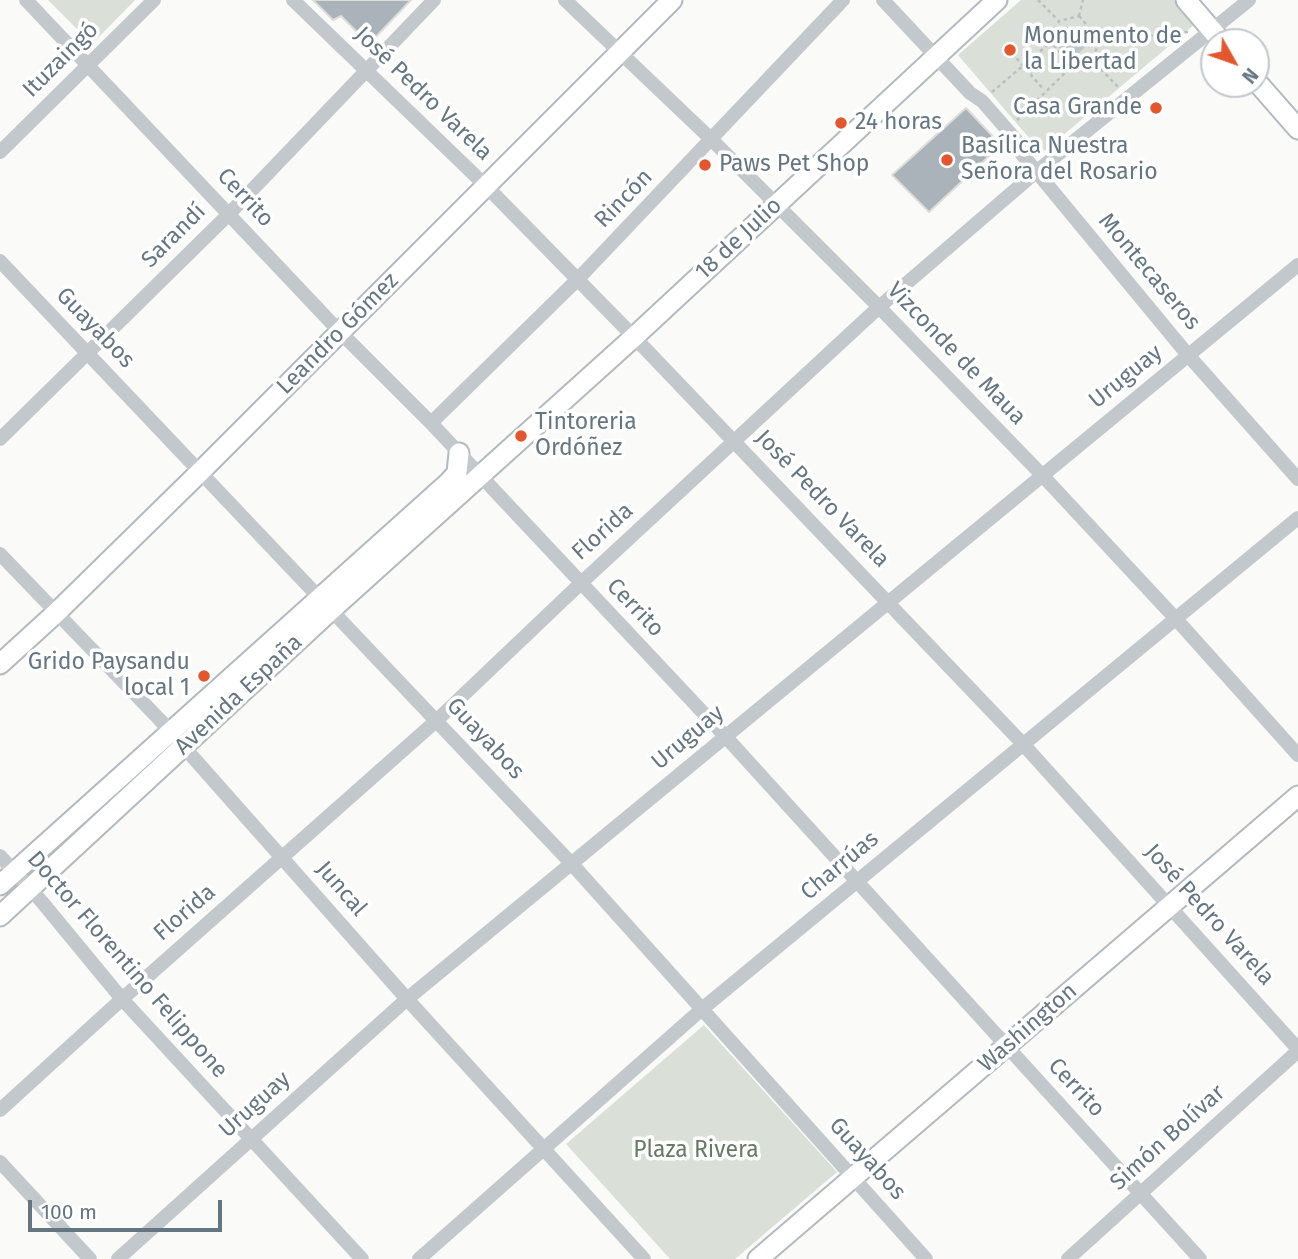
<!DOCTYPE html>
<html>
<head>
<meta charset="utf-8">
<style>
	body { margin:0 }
	#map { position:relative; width:1298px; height:1259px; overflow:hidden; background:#fafaf8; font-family:"Fira Sans",sans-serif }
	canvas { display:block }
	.north { position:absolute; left:1200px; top:28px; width:70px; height:70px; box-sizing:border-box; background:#fff; border:2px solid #c1c8cd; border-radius:50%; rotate:130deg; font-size:19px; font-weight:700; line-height:28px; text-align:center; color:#657683 }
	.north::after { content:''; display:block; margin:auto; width:24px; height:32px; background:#e4572e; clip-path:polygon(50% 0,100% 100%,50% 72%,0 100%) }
	.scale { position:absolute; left:28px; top:1200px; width:194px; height:32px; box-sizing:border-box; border:4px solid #657683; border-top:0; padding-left:9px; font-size:21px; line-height:24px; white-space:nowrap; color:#657683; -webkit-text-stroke:5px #fff; paint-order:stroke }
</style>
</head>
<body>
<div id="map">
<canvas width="1298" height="1259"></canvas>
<div class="north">N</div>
<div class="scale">100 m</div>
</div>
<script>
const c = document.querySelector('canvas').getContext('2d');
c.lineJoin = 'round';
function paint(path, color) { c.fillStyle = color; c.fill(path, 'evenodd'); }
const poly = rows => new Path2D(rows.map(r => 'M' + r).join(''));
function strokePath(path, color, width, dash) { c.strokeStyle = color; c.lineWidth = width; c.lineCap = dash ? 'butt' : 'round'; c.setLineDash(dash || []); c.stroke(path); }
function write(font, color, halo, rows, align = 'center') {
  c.font = font + ' "Fira Sans",sans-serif'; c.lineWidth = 7; c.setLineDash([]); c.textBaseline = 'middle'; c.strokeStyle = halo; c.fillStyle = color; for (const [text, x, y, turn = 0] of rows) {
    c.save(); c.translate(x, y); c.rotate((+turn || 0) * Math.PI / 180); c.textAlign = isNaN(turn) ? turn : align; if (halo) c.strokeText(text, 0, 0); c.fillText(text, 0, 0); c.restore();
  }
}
const green = poly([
	[48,0,135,0,92,44],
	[1021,0,1174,0,1195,24,1042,153,958,55],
	[704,1025,837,1172,735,1259,670,1259,566,1144]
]);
const water = poly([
	[1067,27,1079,27,1085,32,1087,45,1078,54,1066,53,1059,48,1058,36]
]);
const building = poly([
	[313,0,411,0,369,44,341,16,333,20,313,0],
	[966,108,1001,145,929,212,892,175,966,108]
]);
const path = poly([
	[1038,0,1058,20],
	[1079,16,1101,41,1091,59,1073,66,1051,42,1059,21,1079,16],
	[1079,16,1083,0],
	[1101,41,1188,32],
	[1012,53,1044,90],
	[1091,59,1120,89],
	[992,92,1051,42],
	[1017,120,1072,66]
]);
const street = poly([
	[26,0,340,332,431,423,725,736,1200,1259],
	[293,0,487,187,634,337,1023,744,1298,1049],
	[565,0,712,140,879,307,1042,475,1176,619,1298,755],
	[883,0,970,93,982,101,1017,141,1021,153,1188,355,1298,479],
	[0,152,154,0],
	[0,261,571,863,926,1259],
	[431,423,577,280,843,0],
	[0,439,229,214,434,0],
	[0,554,160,720,407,999,644,1259],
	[0,856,42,902,122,999,362,1259],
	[0,1110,122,999,436,721,581,583,879,307,1036,172,1249,0],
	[0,1162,90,1259],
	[118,1259,407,999,1298,265],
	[419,1259,702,1009,1298,518],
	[1068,1259,1298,1051]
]);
const secondary = poly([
	[1186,0,1222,42],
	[1256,81,1298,129],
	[0,664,56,613,201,471,672,0],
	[0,885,449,482,457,473,459,453],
	[0,916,331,610,634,337,997,0],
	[758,1259,1298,796]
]);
const markers = [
	[1010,50,7,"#e4572e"],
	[1156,108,7,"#e4572e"],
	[841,123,7,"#e4572e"],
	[947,160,7,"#e4572e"],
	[705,165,7,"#e4572e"],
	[521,436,7,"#e4572e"],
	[204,676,7,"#e4572e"]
];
const poiNames = [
	["Monumento de",1024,37],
	["la Libertad",1024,63],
	["Casa Grande",1142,108,"right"],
	["24 horas",855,123],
	["Basílica Nuestra",961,147],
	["Señora del Rosario",961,173],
	["Paws Pet Shop",719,165],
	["Tintoreria",535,423],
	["Ordóñez",535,449],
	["Grido Paysandu",190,663,"right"],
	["local 1",190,689,"right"]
];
const streetNames = [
	["Ituzaingó",61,60,-45],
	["José Pedro Varela",423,94,44],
	["Cerrito",245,198,47],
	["Rincón",624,199,-46],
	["Sarandí",174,236,-45],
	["18 de Julio",739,239,-43],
	["Montecaseros",1149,272,50],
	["Guayabos",95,328,46],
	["Leandro Gómez",338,334,-45],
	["Vizconde de Maua",956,354,46],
	["Uruguay",1126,377,-39],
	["José Pedro Varela",822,499,46],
	["Florida",603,532,-42],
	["Cerrito",635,608,46],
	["Avenida España",239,695,-43],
	["Uruguay",688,738,-40],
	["Guayabos",485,739,47],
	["Charrúas",840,866,-40],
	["Juncal",341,889,49],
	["Florida",185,913,-41],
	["José Pedro Varela",1209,915,48],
	["Doctor Florentino Felippone",127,965,49],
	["Washington",1028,1028,-41],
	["Cerrito",1076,1088,47],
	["Uruguay",255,1105,-42],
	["Simón Bolívar",1168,1138,-42],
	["Guayabos",867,1159,48]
];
const parkNames = [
	["Plaza Rivera",696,1151]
];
paint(green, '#dadfd7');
paint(water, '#bbc7cb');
paint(building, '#aab3b9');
strokePath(building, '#dcdcda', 2);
strokePath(secondary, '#b3babf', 23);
strokePath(path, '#bbbfc2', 2.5, [3.5, 3.5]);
strokePath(street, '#c3c8cc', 14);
strokePath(secondary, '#fff', 19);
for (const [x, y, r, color] of markers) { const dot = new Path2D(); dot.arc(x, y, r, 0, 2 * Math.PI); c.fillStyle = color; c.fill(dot); strokePath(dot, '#fff', 2.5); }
write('23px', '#657683', '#fff', poiNames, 'left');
write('23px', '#657683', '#fff', streetNames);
write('23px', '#687a64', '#fff', parkNames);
</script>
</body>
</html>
